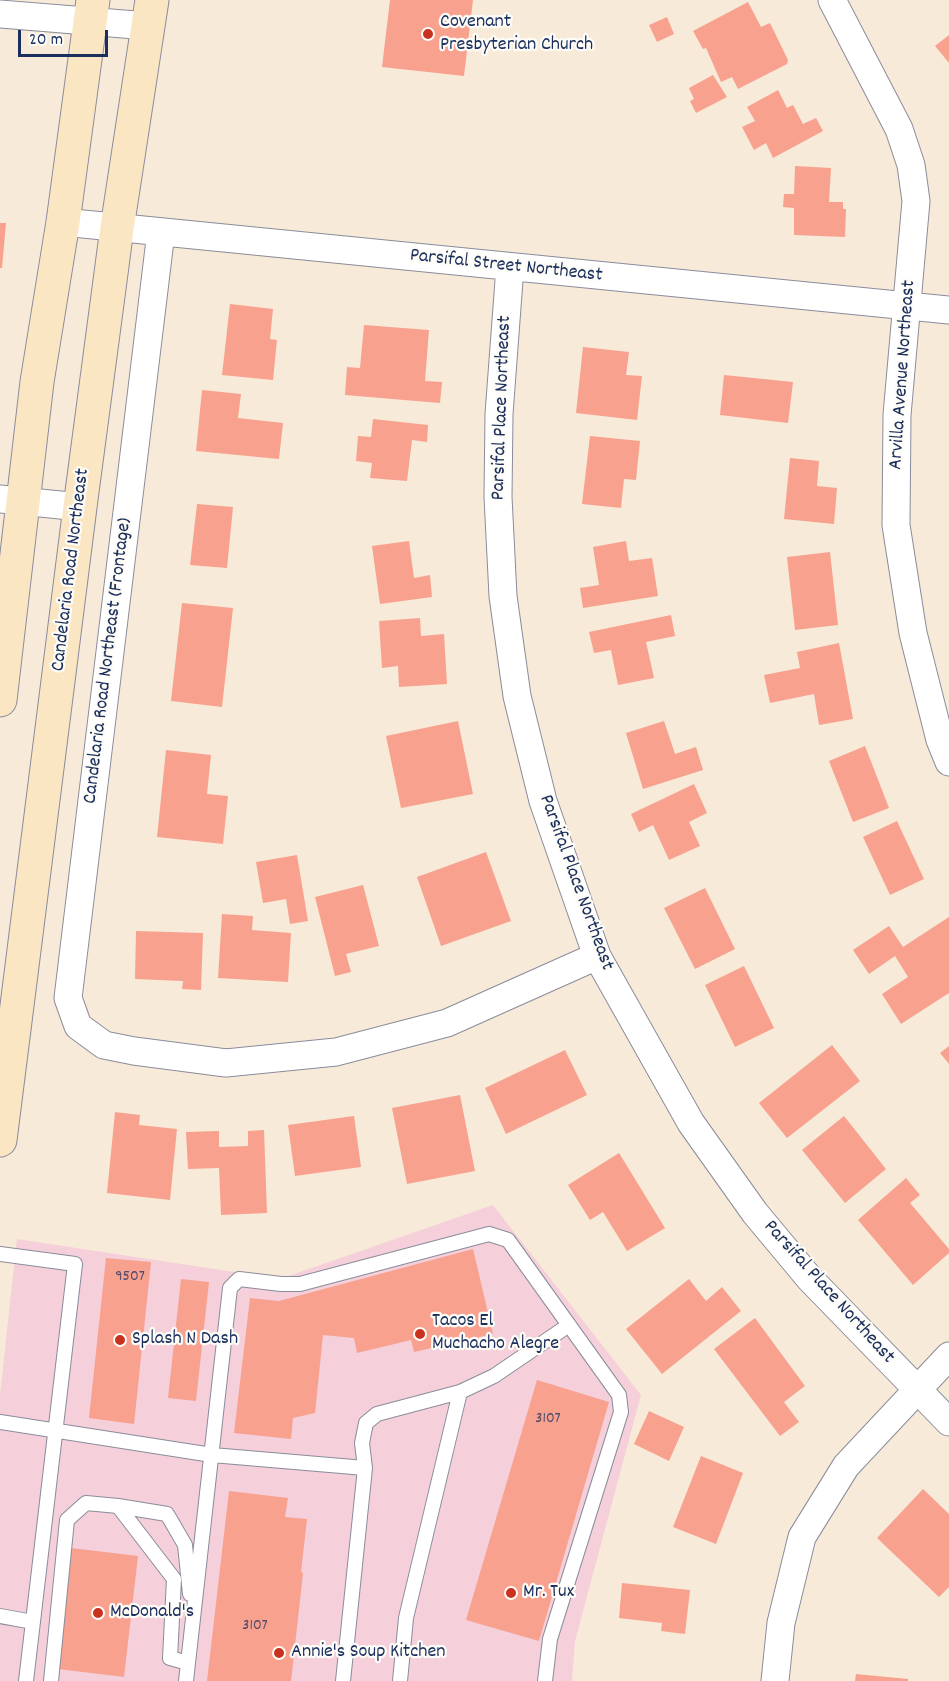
<!DOCTYPE html>
<html>
<head>
<meta charset="utf-8">
<style>
	body { margin:0 }
	#map { position:relative; width:949px; height:1681px; overflow:hidden; background:#f8ead8; font-family:Dekko,sans-serif }
	canvas { display:block }
	.scale { position:absolute; left:18px; top:30px; width:90px; height:27px; box-sizing:border-box; border:3px solid #1b2f5e; border-top:0; padding-left:8px; font-size:18px; line-height:21px; white-space:nowrap; color:#1b2f5e; -webkit-text-stroke:4px #fdfcf7; paint-order:stroke }
</style>
</head>
<body>
<div id="map">
<canvas width="949" height="1681"></canvas>
<div class="scale">20 m</div>
</div>
<script>
const c = document.querySelector('canvas').getContext('2d');
c.lineJoin = 'round';
function paint(path, color) { c.fillStyle = color; c.fill(path, 'evenodd'); }
const poly = rows => new Path2D(rows.map(r => 'M' + r).join(''));
function strokePath(path, color, width, dash) { c.strokeStyle = color; c.lineWidth = width; c.lineCap = dash ? 'butt' : 'round'; c.setLineDash(dash || []); c.stroke(path); }
function write(font, color, halo, rows, align = 'center') {
  c.font = font + ' Dekko,sans-serif'; c.lineWidth = 4.5; c.setLineDash([]); c.textBaseline = 'middle'; c.strokeStyle = halo; c.fillStyle = color; for (const [text, x, y, turn = 0] of rows) {
    c.save(); c.translate(x, y); c.rotate((+turn || 0) * Math.PI / 180); c.textAlign = isNaN(turn) ? turn : align; if (halo) c.strokeText(text, 0, 0); c.fillText(text, 0, 0); c.restore();
  }
}
const built = poly([
	[493,1205,641,1395,575,1641,572,1681,0,1681,0,1395,17,1239,280,1279]
]);
const building = poly([
	[390,0,473,0,464,76,382,67],
	[748,2,761,27,770,23,788,60,787,64,738,89,732,77,721,82,706,48,703,49,693,31],
	[667,17,674,34,657,42,649,25],
	[949,35,949,63,935,46],
	[713,75,727,97,696,113,690,101,694,99,689,88],
	[778,90,787,108,793,105,803,124,816,118,823,131,773,158,766,143,754,150,742,127,755,121,747,107],
	[795,166,831,168,829,202,843,202,843,209,846,209,845,237,794,235,794,208,783,207,784,194,794,194],
	[0,223,6,223,2,268,0,268],
	[230,304,273,309,270,339,277,340,273,380,222,375],
	[364,325,429,330,425,381,442,382,440,403,345,395,347,367,360,368],
	[583,347,629,352,626,375,642,376,637,420,576,413],
	[724,375,793,382,788,423,720,415],
	[202,390,241,394,238,418,283,423,279,459,196,451],
	[373,419,428,425,427,442,412,440,407,481,370,478,372,463,356,461,358,436,371,437],
	[590,436,640,441,636,480,624,479,621,508,582,504],
	[790,458,819,461,817,486,837,488,834,524,784,519],
	[197,504,233,507,227,568,190,565],
	[409,541,414,578,430,575,432,597,380,604,372,546],
	[626,541,629,561,652,558,658,596,583,608,580,588,599,585,593,547],
	[830,552,838,625,795,630,787,557],
	[182,603,233,608,222,707,171,701],
	[671,615,675,636,646,642,654,678,618,685,611,650,594,653,589,632],
	[420,618,421,636,444,634,447,684,399,687,398,666,382,668,379,621],
	[839,643,853,719,819,725,814,694,770,703,764,675,800,668,797,652],
	[458,721,473,794,401,808,386,736],
	[664,721,675,754,696,747,703,770,643,789,626,733],
	[865,746,889,808,853,822,829,761],
	[166,750,211,755,207,794,228,796,223,844,157,837],
	[694,784,707,813,689,822,700,846,669,860,653,825,639,832,631,814],
	[897,821,924,879,890,895,863,837],
	[486,852,511,921,441,946,417,877],
	[297,855,308,921,290,924,286,899,263,903,256,862],
	[363,885,379,946,346,954,351,972,335,976,315,897],
	[705,888,735,949,695,969,664,908],
	[222,914,253,916,252,930,291,933,288,982,218,978],
	[949,917,949,993,901,1024,882,994,908,977,895,956,869,974,853,950,889,926,903,947],
	[136,931,203,933,201,990,182,989,183,981,135,979],
	[744,966,774,1028,735,1047,705,985],
	[832,1045,860,1081,787,1138,759,1103],
	[949,1046,949,1064,940,1053],
	[565,1050,587,1095,506,1134,485,1088],
	[460,1095,475,1171,407,1184,392,1108],
	[115,1112,140,1115,139,1125,177,1129,170,1200,107,1193],
	[354,1116,361,1167,295,1176,288,1125],
	[844,1116,886,1169,845,1203,802,1150],
	[264,1130,267,1213,221,1215,219,1168,188,1169,186,1132,219,1131,219,1147,248,1146,248,1131],
	[619,1153,665,1228,627,1251,603,1212,590,1220,568,1185],
	[906,1178,920,1195,910,1203,949,1249,949,1253,913,1285,858,1220],
	[473,1249,493,1334,414,1352,411,1340,357,1353,354,1338,323,1335,315,1413,293,1418,291,1439,234,1433,250,1298,279,1301],
	[106,1258,151,1262,134,1424,89,1418],
	[181,1279,209,1282,196,1401,168,1398],
	[689,1279,706,1301,722,1287,741,1311,662,1374,626,1329],
	[755,1318,805,1386,784,1402,799,1422,780,1436,714,1349],
	[537,1380,609,1402,539,1641,466,1620],
	[649,1411,684,1427,669,1461,634,1444],
	[701,1456,743,1473,716,1544,673,1527],
	[923,1489,949,1514,949,1587,939,1597,877,1538],
	[229,1491,288,1498,285,1517,307,1519,301,1572,303,1573,291,1681,207,1681],
	[71,1548,138,1556,124,1677,58,1669],
	[622,1583,690,1590,685,1634,661,1631,662,1623,619,1618],
	[856,1674,908,1679,908,1681,855,1681]
]);
const lane = poly([
	[0,1254,75,1264,26,1681],
	[0,1422,212,1455,365,1468],
	[118,1506,167,1514,185,1545,190,1594],
	[0,1616,33,1622],
	[51,1681,67,1520,86,1503,118,1506,174,1579,170,1658,188,1663],
	[186,1681,230,1288,239,1279,281,1284,300,1284,489,1234,508,1240,619,1395,621,1412,550,1639,545,1681],
	[343,1681,365,1468,362,1443,366,1423,377,1414,460,1392,494,1376,569,1325],
	[400,1681,406,1618,460,1392]
]);
const street = poly([
	[832,0,899,129,911,165,916,201,897,415,896,525,913,633,940,740,949,762],
	[0,14,148,26],
	[63,222,949,310],
	[161,232,68,998,78,1026,104,1045,134,1051,226,1063,336,1052,447,1023,597,956],
	[510,267,499,414,498,497,503,596,517,696,543,801,597,956,691,1123,755,1213,810,1279,949,1422],
	[0,499,80,507],
	[775,1681,781,1623,802,1537,846,1466,949,1356]
]);
const secondary = poly([
	[0,700,37,382,63,222,93,0],
	[0,1140,80,507,117,228,152,0]
]);
const markers = [
	[428,34,6,"#c8321e"],
	[420,1334,6,"#c8321e"],
	[120,1340,6,"#c8321e"],
	[511,1593,6,"#c8321e"],
	[98,1613,6,"#c8321e"],
	[279,1653,6,"#c8321e"]
];
const numberNames = [
	["9507",130,1278],
	["3107",548,1420],
	["3107",255,1627]
];
const poiNames = [
	["Covenant",440,23],
	["Presbyterian Church",440,46],
	["Tacos El",432,1322],
	["Muchacho Alegre",432,1345],
	["Splash N Dash",132,1340],
	["Mr. Tux",523,1593],
	["McDonald's",110,1613],
	["Annie's Soup Kitchen",291,1653]
];
const streetNames = [
	["Parsifal Street Northeast",506,267,6],
	["Arvilla Avenue Northeast",904,375,-86],
	["Parsifal Place Northeast",503,408,-88],
	["Candelaria Road Northeast",72,570,-83],
	["Candelaria Road Northeast (Frontage)",109,661,-83],
	["Parsifal Place Northeast",575,883,70],
	["Parsifal Place Northeast",828,1293,48]
];
paint(built, '#f5cfda');
paint(building, '#f8a18f');
strokePath(lane, '#8a8c9b', 16);
strokePath(street, '#8a8c9b', 29);
strokePath(secondary, '#8a8c9b', 35);
strokePath(lane, '#fff', 14);
strokePath(street, '#fff', 27);
strokePath(secondary, '#fbe6c4', 33);
for (const [x, y, r, color] of markers) { const dot = new Path2D(); dot.arc(x, y, r, 0, 2 * Math.PI); c.fillStyle = color; c.fill(dot); strokePath(dot, '#fdfcf7', 2); }
write('16px', '#524c6a', null, numberNames);
write('20px', '#1b2f5e', '#fdfcf7', poiNames, 'left');
write('20px', '#1b2f5e', '#fdfcf7', streetNames);
</script>
</body>
</html>
